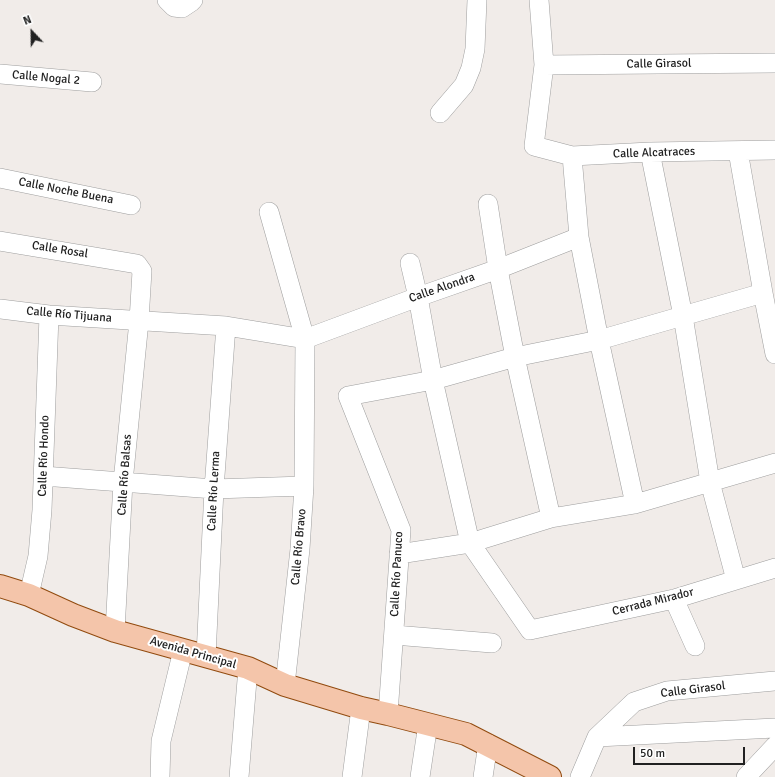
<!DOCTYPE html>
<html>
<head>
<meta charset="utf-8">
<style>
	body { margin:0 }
	#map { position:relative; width:775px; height:777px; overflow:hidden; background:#f1ece9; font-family:Signika,sans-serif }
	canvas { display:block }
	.north { position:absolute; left:12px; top:12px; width:40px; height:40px; -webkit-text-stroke:3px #fff; paint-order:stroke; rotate:338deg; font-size:11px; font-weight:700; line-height:16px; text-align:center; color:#212121 }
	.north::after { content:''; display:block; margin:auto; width:14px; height:18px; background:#212121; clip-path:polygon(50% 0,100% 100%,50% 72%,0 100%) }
	.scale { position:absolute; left:633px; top:747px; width:112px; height:18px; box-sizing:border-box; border:2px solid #212121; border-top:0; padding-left:5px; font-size:12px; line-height:14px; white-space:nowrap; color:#212121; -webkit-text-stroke:3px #fff; paint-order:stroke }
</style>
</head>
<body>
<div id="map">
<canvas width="775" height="777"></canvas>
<div class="north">N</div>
<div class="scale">50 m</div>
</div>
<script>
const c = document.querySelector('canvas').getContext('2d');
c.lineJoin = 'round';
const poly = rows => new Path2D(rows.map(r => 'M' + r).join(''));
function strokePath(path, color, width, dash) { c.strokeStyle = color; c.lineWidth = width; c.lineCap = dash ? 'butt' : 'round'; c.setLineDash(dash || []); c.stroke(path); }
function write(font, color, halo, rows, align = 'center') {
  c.font = font + ' Signika,sans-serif'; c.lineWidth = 4; c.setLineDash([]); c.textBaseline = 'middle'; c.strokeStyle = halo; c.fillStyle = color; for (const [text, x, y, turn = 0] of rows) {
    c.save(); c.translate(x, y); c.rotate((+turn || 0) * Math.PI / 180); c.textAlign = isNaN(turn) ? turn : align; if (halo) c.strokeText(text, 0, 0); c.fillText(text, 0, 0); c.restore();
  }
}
const minor = poly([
	[167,0,174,7,182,8,191,2,193,0],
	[539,0,544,65,534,146,572,156,650,152,775,150],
	[544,65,775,63],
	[0,74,92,82],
	[440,113,464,85,471,68,475,49,477,0],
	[738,151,763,293,775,354],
	[650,152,683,316,710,482,736,580],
	[572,156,579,237,599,340,635,504],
	[0,178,131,205],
	[488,204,498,269,515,357,551,518],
	[269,212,305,339,304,486,300,549,285,685],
	[0,241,137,264,142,271,139,321,123,482,115,631],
	[410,263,418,297,433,380,470,543,530,630,674,599,775,568],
	[0,309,49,315,226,326,305,339],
	[305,339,418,297,498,269,579,237],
	[43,476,214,489,304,486],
	[399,554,470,543,551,518,635,504,775,463],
	[29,595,38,556,42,510,49,315],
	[674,599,695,646],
	[394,635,492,643],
	[206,656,214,489,226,326],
	[388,714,401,530,348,396,433,380,515,357,599,340,763,293],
	[597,737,775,728],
	[160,777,161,741,183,650],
	[239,777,248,668],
	[352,777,361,708],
	[420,777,428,724],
	[483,777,488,744],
	[580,777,597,737,634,702,667,691,775,681],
	[746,777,775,746]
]);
const major = poly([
	[0,586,29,595,73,615,115,631,248,668,285,685,361,708,388,714,466,734,550,777]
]);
const streetNames = [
	["Calle Girasol",659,64,-1],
	["Calle Nogal 2",46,78,5],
	["Calle Alcatraces",654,153,-2],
	["Calle Noche Buena",66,191,11],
	["Calle Rosal",60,250,9],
	["Calle Alondra",442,288,-19],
	["Calle Río Tijuana",69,315,5],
	["Calle Río Hondo",44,456,-88],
	["Calle Río Balsas",125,475,-86],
	["Calle Río Lerma",214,491,-87],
	["Calle Río Bravo",299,547,-85],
	["Calle Río Panuco",397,574,-87],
	["Cerrada Mirador",653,602,-14],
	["Avenida Principal",193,653,16],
	["Calle Girasol",693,690,-7]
];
strokePath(minor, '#9e9e9e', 20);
strokePath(major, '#914a0e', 24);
strokePath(minor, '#fff', 19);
strokePath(major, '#f4c5aa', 22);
write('12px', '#212121', '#fff', streetNames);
</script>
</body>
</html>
